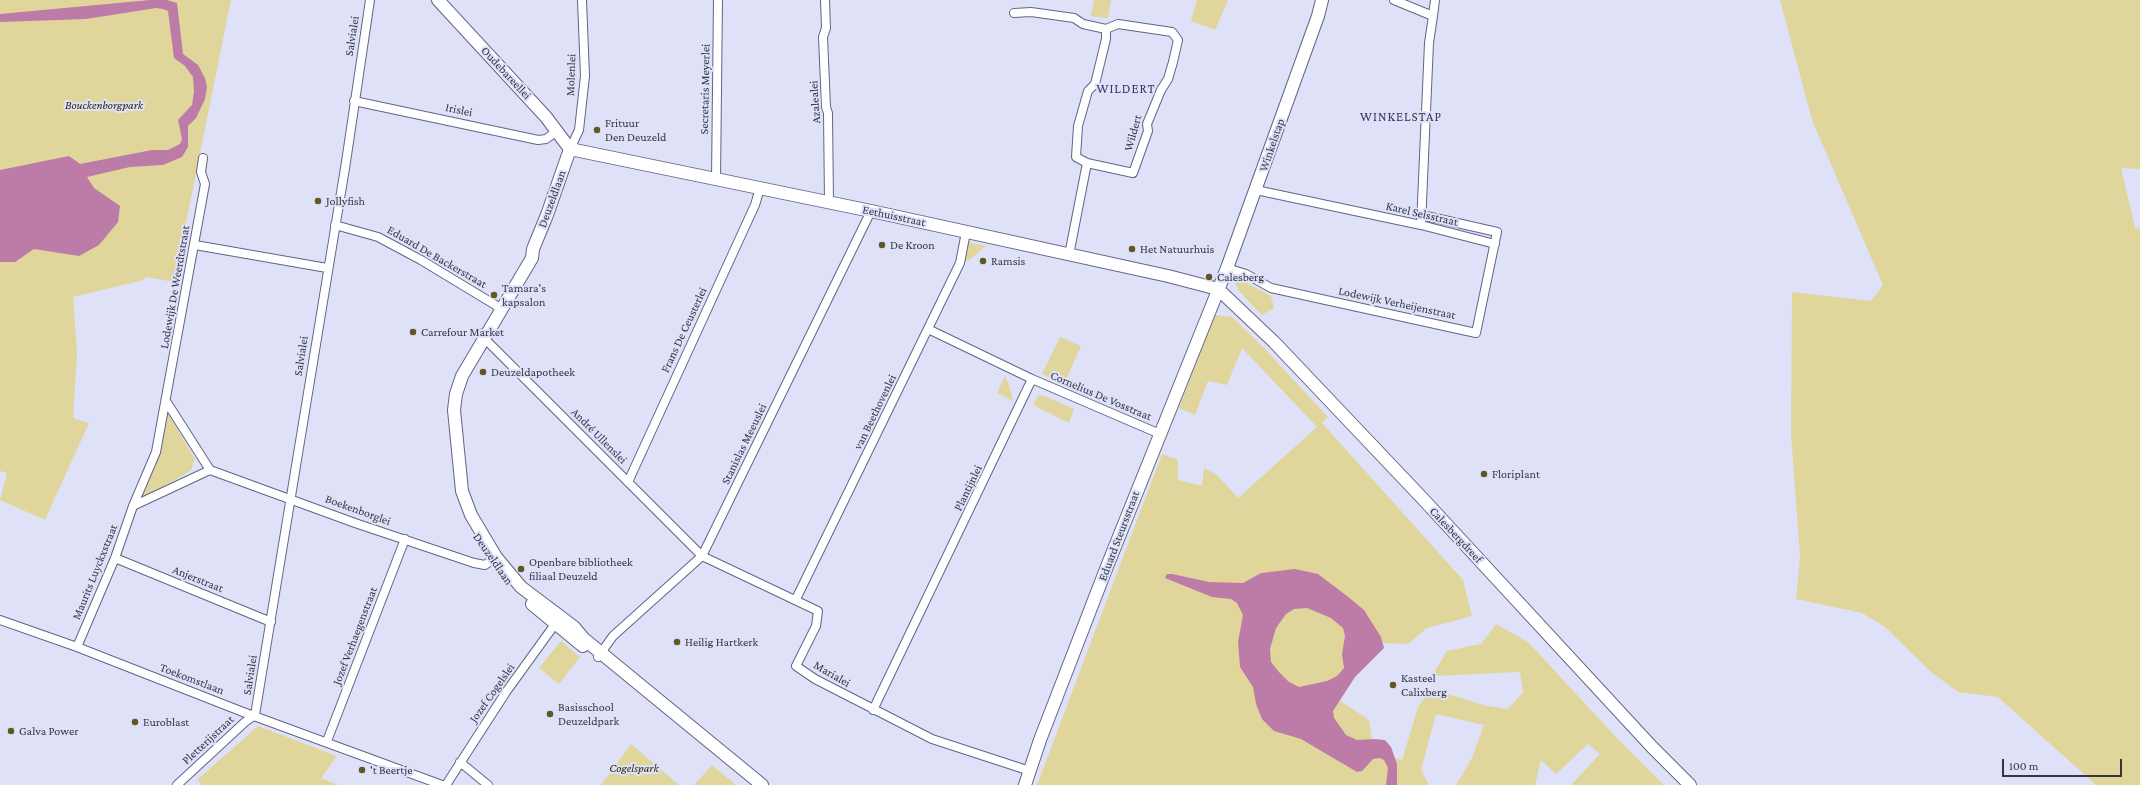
<!DOCTYPE html>
<html>
<head>
<meta charset="utf-8">
<style>
	body { margin:0 }
	#map { position:relative; width:2140px; height:785px; overflow:hidden; background:#dee1f8; font-family:"Crimson Pro",serif }
	canvas { display:block }
	.scale { position:absolute; left:2002px; top:759px; width:120px; height:18px; box-sizing:border-box; border:2px solid #343645; border-top:0; padding-left:5px; font-size:12px; line-height:14px; white-space:nowrap; color:#343645; -webkit-text-stroke:3px #dee1f8; paint-order:stroke }
</style>
</head>
<body>
<div id="map">
<canvas width="2140" height="785"></canvas>
<div class="scale">100 m</div>
</div>
<script>
const c = document.querySelector('canvas').getContext('2d');
c.lineJoin = 'round';
function paint(path, color) { c.fillStyle = color; c.fill(path, 'evenodd'); }
const poly = rows => new Path2D(rows.map(r => 'M' + r).join(''));
function strokePath(path, color, width, dash) { c.strokeStyle = color; c.lineWidth = width; c.lineCap = dash ? 'butt' : 'round'; c.setLineDash(dash || []); c.stroke(path); }
function write(font, color, halo, rows, align = 'center') {
  c.font = font + ' "Crimson Pro",serif'; c.lineWidth = 4; c.setLineDash([]); c.textBaseline = 'middle'; c.strokeStyle = halo; c.fillStyle = color; for (const [text, x, y, turn = 0] of rows) {
    c.save(); c.translate(x, y); c.rotate((+turn || 0) * Math.PI / 180); c.textAlign = isNaN(turn) ? turn : align; if (halo) c.strokeText(text, 0, 0); c.fillText(text, 0, 0); c.restore();
  }
}
const green = poly([
	[0,0,231,0,174,282,147,277,140,281,73,297,77,352,73,418,89,423,45,520,0,500,7,473,0,471],
	[1094,0,1111,0,1108,18,1091,16],
	[1197,0,1228,0,1215,30,1191,21],
	[1780,0,2140,0,2140,169,2121,168,2135,228,2140,229,2140,785,2096,785,1998,697,1958,692,1931,672,1885,627,1862,613,1796,599,1800,557,1791,433,1792,292,1871,301,1883,285,1812,120],
	[967,242,986,246,968,261,963,260],
	[1239,279,1271,296,1274,308,1262,315,1239,291,1235,284],
	[1214,315,1232,317,1262,346,1328,417,1322,423,1463,580,1472,616,1427,628,1408,644,1375,643,1330,694,1369,720,1374,753,1402,760,1418,707,1431,689,1487,706,1508,709,1523,692,1520,672,1432,676,1447,651,1481,644,1496,624,1528,642,1615,736,1664,785,1571,785,1600,754,1588,744,1556,774,1541,760,1535,785,1456,785,1472,758,1484,725,1436,714,1421,770,1429,785,1037,785,1162,454,1178,460,1178,480,1202,486,1204,468,1217,475,1238,498,1317,427,1242,348,1227,385,1208,381,1195,415,1179,408],
	[1060,337,1081,346,1064,384,1042,374],
	[1005,376,1010,388,1013,401,997,393],
	[1042,395,1074,409,1069,423,1033,405,1038,396],
	[166,410,195,459,191,470,147,497,139,495],
	[561,641,580,657,559,684,539,668],
	[258,726,337,756,321,778,338,785,202,785,197,780],
	[631,744,679,785,601,785],
	[712,765,736,785,694,785]
]);
const water = poly([
	[150,0,167,0,177,3,183,54,198,65,205,78,207,87,205,99,196,118,188,126,188,147,182,157,163,165,130,167,87,177,94,188,120,206,118,222,99,245,79,256,34,249,15,262,0,262,0,170,69,156,80,164,152,150,168,150,180,144,182,139,178,120,192,105,194,92,193,77,185,66,174,58,168,11,163,9,156,8,86,19,0,22,0,14],
	[1295,569,1318,574,1347,596,1364,610,1381,637,1384,648,1355,677,1333,711,1334,718,1346,735,1357,740,1374,739,1385,740,1391,747,1397,764,1397,785,1386,785,1388,768,1384,760,1380,758,1373,759,1362,771,1357,772,1301,739,1274,731,1262,719,1256,704,1253,687,1240,667,1238,642,1243,615,1237,603,1231,599,1212,597,1165,578,1167,574,1172,574,1209,582,1243,583,1261,573],
	[1307,608,1331,618,1343,628,1345,636,1342,654,1344,668,1337,676,1327,681,1299,687,1289,682,1279,672,1271,662,1270,649,1276,628,1286,614,1294,609]
]);
const street = poly([
	[825,0,826,28,823,37,826,107,828,113,829,202],
	[1394,0,1433,16,1429,43,1421,225],
	[1014,13,1031,12,1074,18,1083,24,1106,29],
	[1433,16,1435,0],
	[354,101,538,140,546,139,557,131],
	[570,149,579,130,585,76,582,0],
	[716,179,718,0],
	[1256,190,1421,225,1495,244],
	[335,225,378,237,421,260,502,309],
	[195,245,327,268],
	[1069,255,1087,163,1133,173,1148,131,1147,124,1161,90,1168,79,1173,62,1178,40,1172,32,1118,24,1106,29,1106,39,1095,84,1088,91,1078,126,1076,157,1087,163],
	[1227,268,1246,274,1271,288,1476,333,1497,232,1422,215],
	[479,333,702,556,818,611,816,626,796,666,815,679,932,739,1030,771],
	[1032,379,1160,434],
	[166,401,210,470],
	[210,470,355,523,474,563,485,565,496,557],
	[628,482,755,205,760,188],
	[133,506,210,470],
	[115,558,271,622],
	[796,599,960,263,966,232],
	[0,620,77,647,243,712,442,785],
	[77,647,115,558,133,506,156,452,205,184,201,172,203,158],
	[598,657,613,636,702,556,871,211],
	[873,710,1032,379,928,329],
	[255,715,346,162,370,0],
	[327,741,405,539],
	[460,762,488,785],
	[177,785,245,722,255,715],
	[446,785,506,692,558,620]
]);
const secondary = poly([
	[438,0,546,117,570,149],
	[570,149,871,211,1168,276,1218,289,1274,342,1423,499,1652,747,1690,785],
	[570,149,547,215,533,249,532,258,462,376,456,394,454,410,462,491,471,515,496,557,521,587,574,627,584,639,762,785],
	[532,604,583,646],
	[1025,785,1040,740,1106,569,1227,268,1318,16,1322,0]
]);
const markers = [
	[597,130,4,"#605723"],
	[318,201,4,"#605723"],
	[882,245,4,"#605723"],
	[1132,249,4,"#605723"],
	[983,261,4,"#605723"],
	[1209,277,4,"#605723"],
	[494,295,4,"#605723"],
	[413,332,4,"#605723"],
	[483,372,4,"#605723"],
	[1484,474,4,"#605723"],
	[521,569,4,"#605723"],
	[677,642,4,"#605723"],
	[1393,685,4,"#605723"],
	[550,714,4,"#605723"],
	[135,722,4,"#605723"],
	[11,731,4,"#605723"],
	[362,770,4,"#605723"]
];
const streetNames = [
	["Salvialei",352,36,-81],
	["Oudebareellei",506,73,47],
	["Molenlei",571,75,-88],
	["Secretaris Meyerlei",705,89,-89],
	["Azalealei",815,102,-94],
	["Irislei",459,110,12],
	["Wildert",1133,133,-74],
	["Winkelstap",1272,145,-71],
	["Deuzeldlaan",552,199,-70],
	["Karel Selsstraat",1422,214,13],
	["Eethuisstraat",894,216,12],
	["Eduard De Backerstraat",437,257,30],
	["Lodewijk De Weerdtstraat",175,287,-80],
	["Lodewijk Verheijenstraat",1397,303,12],
	["Frans De Ceusterlei",684,330,-65],
	["Salvialei",301,356,-81],
	["Cornelius De Vosstraat",1101,396,23],
	["van Beethovenlei",875,412,-64],
	["André Ullenslei",599,436,45],
	["Stanislas Meeuslei",744,444,-64],
	["Plantijnlei",968,488,-64],
	["Boekenborglei",358,510,20],
	["Calesbergdreef",1456,535,47],
	["Eduard Steursstraat",1119,536,-69],
	["Deuzeldlaan",493,559,55],
	["Maurits Luyckxstraat",95,572,-68],
	["Anjerstraat",198,579,22],
	["Jozef Verhaegenstraat",355,636,-69],
	["Marialei",832,674,30],
	["Salvialei",250,675,-81],
	["Toekomstlaan",192,679,21],
	["Jozef Cogelslei",492,693,-55],
	["Pletterijstraat",208,740,-43]
];
const parkNames = [
	["Bouckenborgpark",104,105],
	["Cogelspark",634,768]
];
const poiNames = [
	["Frituur",605,123],
	["Den Deuzeld",605,137],
	["Jollyfish",326,201],
	["De Kroon",890,245],
	["Het Natuurhuis",1140,249],
	["Ramsis",991,261],
	["Calesberg",1217,277],
	["Tamara's",502,288],
	["kapsalon",502,302],
	["Carrefour Market",421,332],
	["Deuzeldapotheek",491,372],
	["Floriplant",1492,474],
	["Openbare bibliotheek",529,562],
	["filiaal Deuzeld",529,576],
	["Heilig Hartkerk",685,642],
	["Kasteel",1401,678],
	["Calixberg",1401,692],
	["Basisschool",558,707],
	["Deuzeldpark",558,721],
	["Euroblast",143,722],
	["Galva Power",19,731],
	["'t Beertje",370,770]
];
const neighbourhoodNames = [
	["WILDERT",1126,89],
	["WINKELSTAP",1401,117]
];
paint(green, '#e0d69b');
paint(water, '#bd7ba8');
strokePath(street, '#616586', 10);
strokePath(secondary, '#616586', 14);
strokePath(street, '#fff', 8);
strokePath(secondary, '#fff', 12);
for (const [x, y, r, color] of markers) { const dot = new Path2D(); dot.arc(x, y, r, 0, 2 * Math.PI); c.fillStyle = color; c.fill(dot); strokePath(dot, '#dee1f8', 1.5); }
write('12px', '#343645', '#dee1f8', streetNames);
write('italic 12px', '#302a06', '#dee1f8', parkNames);
write('12px', '#343645', '#dee1f8', poiNames, 'left');
c.letterSpacing = '1px';
write('13px', '#353856', '#dee1f8', neighbourhoodNames);
c.letterSpacing = '0px';
</script>
</body>
</html>
